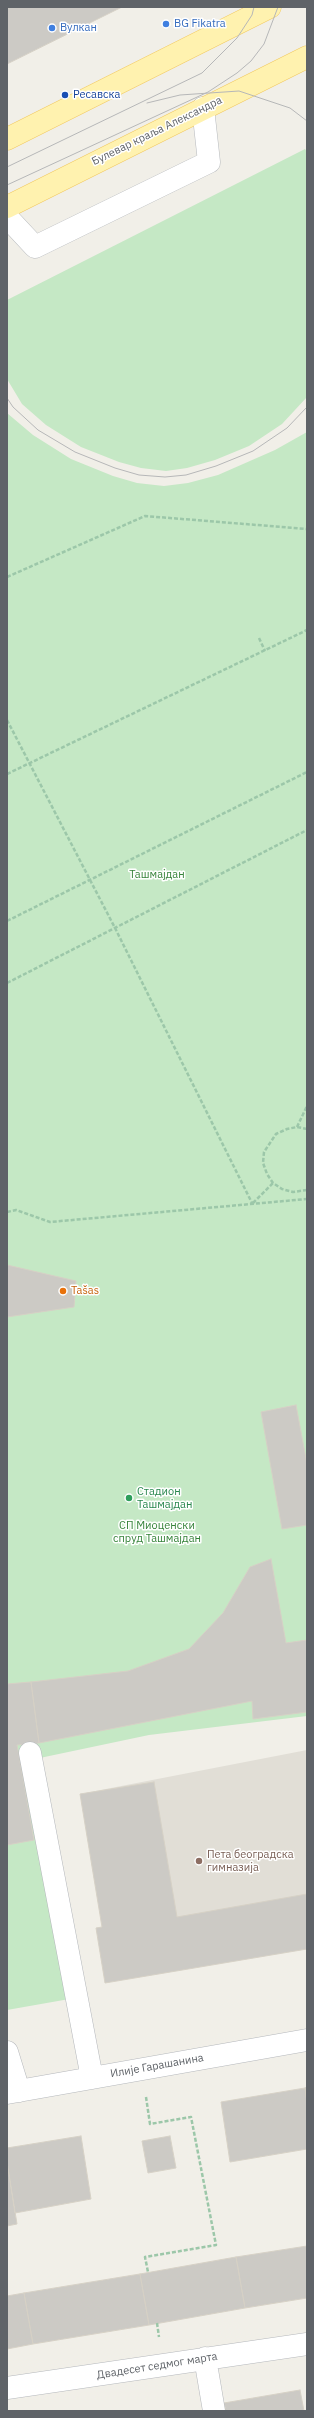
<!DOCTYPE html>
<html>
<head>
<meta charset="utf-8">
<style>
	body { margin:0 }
	#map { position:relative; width:314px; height:2418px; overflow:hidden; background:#f1efe8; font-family:"IBM Plex Sans",sans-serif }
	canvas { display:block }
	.frame { position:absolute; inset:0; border:8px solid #5f6368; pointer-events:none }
</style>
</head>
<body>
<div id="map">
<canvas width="314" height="2418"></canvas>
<div class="frame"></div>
</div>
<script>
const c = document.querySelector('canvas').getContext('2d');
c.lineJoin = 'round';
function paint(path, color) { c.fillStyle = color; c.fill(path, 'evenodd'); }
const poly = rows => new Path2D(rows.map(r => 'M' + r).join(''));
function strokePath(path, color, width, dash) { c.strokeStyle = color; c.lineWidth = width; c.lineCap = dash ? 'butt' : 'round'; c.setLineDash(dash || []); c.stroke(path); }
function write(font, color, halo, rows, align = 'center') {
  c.font = font + ' "IBM Plex Sans",sans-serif'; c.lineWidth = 3; c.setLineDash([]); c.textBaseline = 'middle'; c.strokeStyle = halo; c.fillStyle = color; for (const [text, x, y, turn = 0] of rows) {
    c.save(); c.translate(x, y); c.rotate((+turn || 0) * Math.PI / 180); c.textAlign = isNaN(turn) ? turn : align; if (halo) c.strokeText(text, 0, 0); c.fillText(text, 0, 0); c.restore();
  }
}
const education = poly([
	[307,1750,307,1949,105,1983,96,1928,102,1927,80,1794]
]);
const green = poly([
	[305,149,307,152,307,397,282,424,249,446,215,460,187,468,166,471,141,468,119,462,81,447,46,425,22,404,7,379,7,300],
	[7,413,33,435,71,459,113,476,137,483,164,486,188,483,218,475,275,450,307,432,307,1716,149,1735,35,1759,75,1998,7,2010]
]);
const building = poly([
	[7,7,122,7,7,64,7,7],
	[7,1265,76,1281,74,1307,7,1317,7,1265],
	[296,1405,307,1464,307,1525,282,1529,261,1412,296,1405],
	[271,1559,286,1643,307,1640,307,1712,253,1719,252,1701,39,1743,31,1682,128,1671,189,1649,223,1613,250,1567,271,1559],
	[31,1682,39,1743,17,1745,34,1840,7,1845,7,1684,31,1682],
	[154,1782,177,1917,307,1894,307,1949,105,1983,96,1928,102,1927,80,1794,154,1782],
	[307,2087,307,2103,305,2088,307,2087],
	[305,2088,307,2103,307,2149,230,2162,221,2102,305,2088],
	[81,2136,91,2199,15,2213,7,2162,7,2148,81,2136],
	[170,2136,176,2168,148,2173,142,2141,170,2136],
	[7,2162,17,2224,7,2226,7,2162],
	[307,2246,307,2298,245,2308,236,2257,307,2246],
	[236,2257,245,2308,149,2325,140,2274,236,2257],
	[140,2274,149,2325,33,2344,24,2293,140,2274],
	[24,2293,33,2344,7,2349,7,2296,24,2293],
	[300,2390,304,2411,226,2411,224,2403,300,2390]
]);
const path = poly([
	[7,577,145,516,307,529],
	[259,638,265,651],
	[7,720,115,928,252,1203],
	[7,774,307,630],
	[7,921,307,772],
	[7,983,307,830],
	[297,1127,307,1106],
	[307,1129,297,1127,287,1129,276,1134,264,1152,263,1163,267,1174,273,1183,282,1189,293,1192,307,1190],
	[253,1203,273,1183],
	[7,1212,16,1210,50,1222,307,1199],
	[146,2097,150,2124,191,2117,216,2245,145,2257,148,2272],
	[157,2323,159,2337]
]);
const minor = poly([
	[7,217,35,247,209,162,203,108],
	[30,1753,92,2078],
	[7,2052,19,2091],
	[7,2093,307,2040],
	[205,2358,214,2411],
	[7,2388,307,2344]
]);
const major = poly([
	[7,139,270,7],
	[7,207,307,57]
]);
const tram = poly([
	[147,103,180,95,239,91,290,108,307,121],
	[7,167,202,73,237,38,252,15,254,7],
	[7,185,208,92,237,73,251,61,264,44,278,7],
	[7,398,13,407,38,430,75,452,115,468,139,475,165,477,186,475,216,466,253,451,287,428,307,407]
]);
const markers = [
	[166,24,4,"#3f7fe0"],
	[52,28,4,"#3f7fe0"],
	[65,95,4,"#1a4fb4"],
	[63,1291,4,"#e8710a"],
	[129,1498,4,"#2e9e5b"],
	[199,1861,4,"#8d6e63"]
];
const shopNames = [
	["BG Fikatra",174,24],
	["Вулкан",60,28]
];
const transitNames = [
	["Ресавска",73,95]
];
const streetNames = [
	["Булевар краља Александра",157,131,-26],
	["Илије Гарашанина",157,2066,-10],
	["Двадесет седмог марта",157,2366,-9]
];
const parkNames = [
	["Ташмајдан",157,875],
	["СП Миоценски",157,1526],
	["спруд Ташмајдан",157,1539]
];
const foodNames = [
	["Tašas",71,1291]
];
const leisureNames = [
	["Стадион",137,1492],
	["Ташмајдан",137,1505]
];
const educationNames = [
	["Пета београдска",207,1855],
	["гимназија",207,1868]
];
paint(education, '#e1ded6');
paint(green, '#c5e8c5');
paint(building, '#cccac5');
strokePath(building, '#d6d1c6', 1);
strokePath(minor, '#b5b8bc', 23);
strokePath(major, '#f2c960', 23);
strokePath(path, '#9cc7a9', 2.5, [4, 2]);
strokePath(minor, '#fff', 22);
strokePath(major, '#fff2af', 22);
strokePath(tram, '#b6b7b8', 1);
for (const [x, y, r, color] of markers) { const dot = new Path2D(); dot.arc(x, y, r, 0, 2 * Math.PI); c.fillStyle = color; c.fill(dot); strokePath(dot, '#fff', 1.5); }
write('11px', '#366cbe', '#fff', shopNames, 'left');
write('11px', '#164399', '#fff', transitNames, 'left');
write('11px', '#5f6368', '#fff', streetNames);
write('11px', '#348238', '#fff', parkNames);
write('11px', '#c56008', '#fff', foodNames, 'left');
write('11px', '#27864d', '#fff', leisureNames, 'left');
write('11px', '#785e54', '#fff', educationNames, 'left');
</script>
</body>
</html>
